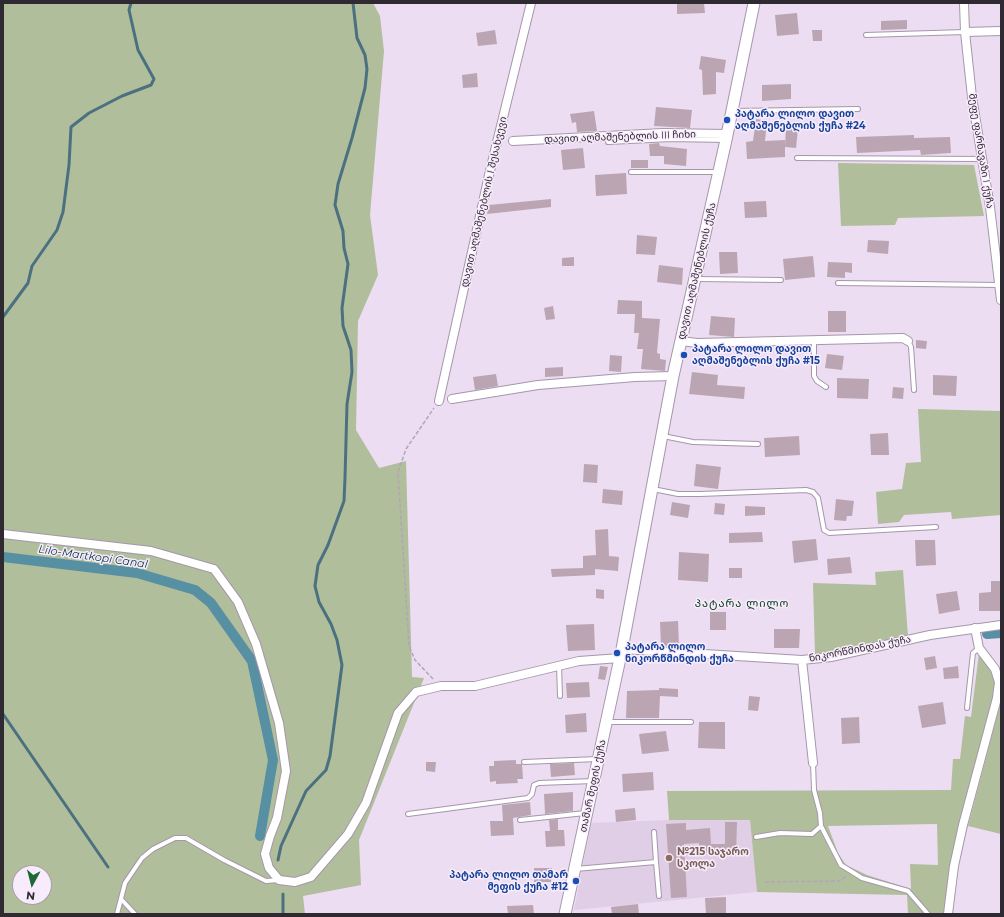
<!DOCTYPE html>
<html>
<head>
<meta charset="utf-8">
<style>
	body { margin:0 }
	#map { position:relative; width:1004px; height:917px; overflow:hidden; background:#ecddf2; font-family:Montserrat,sans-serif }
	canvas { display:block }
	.frame { position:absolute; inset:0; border:4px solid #2f2931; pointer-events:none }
	.north { position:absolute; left:12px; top:865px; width:40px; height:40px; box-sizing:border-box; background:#f8ecfc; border:1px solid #a89eab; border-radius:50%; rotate:187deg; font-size:11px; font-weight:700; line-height:16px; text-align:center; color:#2f2931 }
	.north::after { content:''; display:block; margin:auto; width:14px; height:18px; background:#1d6937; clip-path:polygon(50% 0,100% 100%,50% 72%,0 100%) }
</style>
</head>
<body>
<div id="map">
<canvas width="1004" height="917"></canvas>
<div class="frame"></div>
<div class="north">N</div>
</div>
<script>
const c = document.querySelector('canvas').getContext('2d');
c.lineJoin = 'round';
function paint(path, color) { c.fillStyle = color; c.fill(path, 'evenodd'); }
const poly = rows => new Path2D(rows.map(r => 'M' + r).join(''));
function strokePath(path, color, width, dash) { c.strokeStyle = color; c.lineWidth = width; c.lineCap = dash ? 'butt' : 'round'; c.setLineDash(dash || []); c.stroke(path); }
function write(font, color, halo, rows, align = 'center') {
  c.font = font + ' Montserrat,"Noto Sans Georgian",sans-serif'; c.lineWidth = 3; c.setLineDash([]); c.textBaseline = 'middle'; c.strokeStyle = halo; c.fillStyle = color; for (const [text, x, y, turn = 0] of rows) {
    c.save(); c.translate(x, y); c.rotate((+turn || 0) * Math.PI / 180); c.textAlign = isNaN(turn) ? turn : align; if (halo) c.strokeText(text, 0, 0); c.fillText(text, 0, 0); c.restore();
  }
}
const built = poly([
	[669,820,750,820,757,892,574,910,591,823]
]);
const green = poly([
	[3,3,373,3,380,16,384,51,370,215,378,275,358,321,356,430,379,468,406,461,412,677,424,678,359,840,361,885,303,896,305,914,3,914],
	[20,873,44,873,44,897,20,897],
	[838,163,974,165,984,216,898,218,895,225,841,226],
	[918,409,1001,411,1001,515,952,519,951,512,904,515,899,522,878,524,876,492,902,489,906,463,921,462],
	[903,570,908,636,815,655,813,583,876,585,875,572],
	[1001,629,1001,638,999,638,984,636,982,630],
	[979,653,988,665,996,684,946,914,908,914,907,895,757,892,750,820,669,820,667,791,951,790,953,759,960,759,965,716,971,717],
	[937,824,938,865,910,864,911,889,867,875,846,865,838,853,828,826],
	[1001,701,1001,834,968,826]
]);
const stream = poly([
	[3,317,28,283,32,266,57,230,63,212,69,165,71,127,89,113,122,96,151,85,154,79,138,50,129,10,131,3],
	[3,714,108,867],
	[278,860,281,846,306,791,326,770,330,756,342,665,337,640,331,624,319,602,315,586,318,565,328,545,344,501,345,478,347,404,352,372,351,350,343,326,342,308,348,264,344,248,343,231,335,205,338,184,352,138,365,88,367,69,365,55,357,38,353,3],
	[283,914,283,894]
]);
const canal = poly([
	[3,557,137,573,195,590,211,603,252,661,273,760,260,836],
	[987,634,1001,633]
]);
const building = poly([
	[677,3,704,3,705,13,677,14],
	[797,13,799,34,777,36,775,15],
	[907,20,907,29,881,30,881,21],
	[495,30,497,44,478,46,476,33],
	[812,30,822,30,822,41,813,41],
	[701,56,726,60,724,73,716,72,716,94,703,95,702,70,699,69],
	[477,73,478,87,463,88,462,75],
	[791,84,791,99,762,101,762,85],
	[656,107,692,110,690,128,654,126],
	[594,111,597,131,577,132,576,122,572,123,570,114],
	[756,119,767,121,765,141,785,140,785,157,747,159,746,142,753,141],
	[786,128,798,129,796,148,785,147],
	[914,135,914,138,950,137,951,153,921,155,920,150,857,153,856,137],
	[659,143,660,146,687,149,686,166,664,164,664,156,650,156,649,144],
	[583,148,585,168,563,170,561,150],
	[631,160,648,160,648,168,631,168],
	[626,173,627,194,596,196,595,175],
	[551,199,551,207,487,214,489,205],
	[766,201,767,217,745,218,744,202],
	[637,235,657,237,655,255,636,254],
	[868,240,889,241,888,254,867,252],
	[719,252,737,252,738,273,720,274],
	[813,256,815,277,785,280,783,259],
	[574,257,574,266,562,266,562,258],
	[828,262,852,263,852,273,845,272,845,278,827,277],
	[659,265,683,268,682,285,657,282],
	[618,300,642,301,642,318,660,319,657,353,660,354,660,359,666,360,665,371,641,369,643,349,637,349,639,333,634,333,635,314,617,314],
	[553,306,555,319,546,320,544,308],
	[828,311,846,311,846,332,828,332],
	[711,316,735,318,734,337,709,335],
	[916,340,927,341,926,349,916,348],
	[827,354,844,356,842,370,825,368],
	[610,355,622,356,621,372,609,371],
	[563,367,563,376,545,377,545,368],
	[692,372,718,375,717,385,745,387,744,399,689,394],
	[496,374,498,386,475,390,473,377],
	[933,375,957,376,956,396,933,395],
	[837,378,869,379,868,399,837,398],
	[893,387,904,388,903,399,892,398],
	[888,433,889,455,871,455,870,434],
	[799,436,800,455,765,457,764,438],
	[584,464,598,465,597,483,583,482],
	[696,464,721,467,718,489,694,486],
	[603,489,623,491,622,505,602,503],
	[836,499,854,501,852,516,847,516,846,521,834,520],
	[672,502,690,505,688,518,670,515],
	[715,503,725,504,724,515,714,514],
	[745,506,765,507,765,515,745,516],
	[608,529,609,556,619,557,618,571,595,569,595,575,552,577,551,569,583,568,583,556,596,555,595,530],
	[762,532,763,542,729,543,729,533],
	[816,539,818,560,794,563,792,541],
	[915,540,935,540,936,565,916,566],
	[679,552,709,554,708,582,678,580],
	[850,557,852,573,828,575,827,559],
	[729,568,742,568,742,578,729,578],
	[991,581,1000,581,1000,611,979,611,979,593,991,592],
	[596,589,604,590,604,599,596,598],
	[957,591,960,610,939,614,936,594],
	[710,612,726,612,726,630,710,630],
	[678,621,679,646,661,646,660,622],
	[594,624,595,650,568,651,566,625],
	[774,629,800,629,799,648,774,648],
	[935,656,937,668,926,670,924,658],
	[600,666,608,667,605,680,598,679],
	[958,666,959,678,944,679,943,668],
	[589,682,590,697,567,698,566,683],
	[659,688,678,689,678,697,660,696,659,718,626,718,627,691,659,690],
	[749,696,760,697,758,711,748,710],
	[943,702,946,724,922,728,918,706],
	[586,713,587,732,566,733,565,715],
	[859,717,860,743,842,744,841,718],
	[699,722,725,722,725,749,698,748],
	[666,731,669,751,642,754,639,734],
	[516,760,516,764,522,764,523,779,517,779,518,783,496,784,496,781,490,782,489,766,494,766,494,761],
	[426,762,436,762,435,772,426,771],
	[574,763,575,775,551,777,550,764],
	[653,772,654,790,623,792,622,774],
	[573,792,573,811,545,814,544,794],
	[530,802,531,815,513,818,514,835,491,836,490,821,503,821,502,805],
	[635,808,636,820,616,822,615,810],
	[558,819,558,830,564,830,565,846,546,847,545,831,550,831,549,820],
	[725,822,737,822,736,856,725,855,725,852,699,853,699,843,684,844,687,897,671,898,666,824,686,823,686,830,710,828,711,844,725,844],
	[534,868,552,868,551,882,534,882],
	[726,897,726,914,706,914,705,898],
	[638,904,639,914,612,914,611,907],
	[533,905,534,914,508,914,507,906]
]);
const path = poly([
	[433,679,415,660,409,646,398,472,406,449,434,408],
	[765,882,839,881,847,876]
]);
const lane = poly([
	[866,35,965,32],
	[733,111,858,109],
	[608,142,671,139,726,140],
	[797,158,981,159],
	[631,172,718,172],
	[696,279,781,280],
	[838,283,999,285],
	[814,341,814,376,817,381,826,387],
	[908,341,911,347,914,390],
	[663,436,693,442,758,444],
	[653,489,678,494,700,494,806,490,813,492,818,498,824,530,829,533,936,527],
	[559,665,560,696],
	[967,708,973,653,979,648],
	[608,722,691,722],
	[524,762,598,759],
	[813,763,814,790,820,813,821,826,841,865,862,878,908,891,928,914],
	[408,814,528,798,532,794,534,785,539,783,594,781],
	[520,820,585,813],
	[654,832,656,862],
	[756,837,780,833,812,834,821,826],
	[575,869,656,862,659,896],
	[121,899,135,914],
	[117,914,125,883,142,858,153,849,175,838,186,838,224,860,266,881,279,880]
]);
const street = poly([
	[964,3,965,32,972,97,990,207,1001,300],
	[965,32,1001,31],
	[513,141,663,133,726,134],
	[681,341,697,343,903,338,908,341],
	[452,399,538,385,635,377,673,376],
	[439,401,489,175,531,3],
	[3,534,151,551,214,569,238,602,256,644,279,723,286,771,277,818,270,836,265,854,269,868,279,880,295,882,311,877,348,834,366,803,398,713,416,692,441,686,475,686,579,661,620,658],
	[622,649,802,660,831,657,930,635,1001,625],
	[802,660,813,763],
	[948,914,954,866,963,825,997,698,999,682,995,669,979,648,975,628]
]);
const secondary = poly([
	[565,914,622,649,673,376,726,140,754,3]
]);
const markers = [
	[727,120,4,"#1a4fb4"],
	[684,355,4,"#1a4fb4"],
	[617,653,4,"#1a4fb4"],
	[669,858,4,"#8d6e63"],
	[576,881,4,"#1a4fb4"]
];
const transitNames = [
	["პატარა ლილო დავით",735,114],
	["აღმაშენებლის ქუჩა #24",735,126],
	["პატარა ლილო დავით",692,349],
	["აღმაშენებლის ქუჩა #15",692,361],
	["პატარა ლილო",625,647],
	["ნიკორწმინდის ქუჩა",625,659],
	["პატარა ლილო თამარ",568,875,"right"],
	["მეფის ქუჩა #12",568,887,"right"]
];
const streetNames = [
	["დავით აღმაშენებლის III ჩიხი",620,137,-2],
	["მეფე ფარნავაზი I ქუჩა",981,151,81],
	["დავით აღმაშენებლის I შესახვევი",484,202,-77],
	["დავით აღმაშენებლის ქუჩა",697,271,-77],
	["ნიკორწმინდას ქუჩა",860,649,-11],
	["თამარ მეფის ქუჩა",593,786,-78]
];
const educationNames = [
	["№215 საჯარო",677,852],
	["სკოლა",677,864]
];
const waterNames = [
	["Lilo-Martkopi Canal",93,557,8]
];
const neighbourhoodNames = [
	["პატარა ლილო",742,604]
];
paint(built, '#e0cee7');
paint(green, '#b1be9c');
strokePath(stream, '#4b7181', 3);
strokePath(canal, '#5790a3', 10);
paint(building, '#bba5b2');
strokePath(lane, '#a597ab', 6);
strokePath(street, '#a597ab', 10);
strokePath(secondary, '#a597ab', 13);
strokePath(path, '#b1a5b6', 1.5, [4, 2]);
strokePath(lane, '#fff', 4);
strokePath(street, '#fff', 8);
strokePath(secondary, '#fff', 11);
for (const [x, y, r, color] of markers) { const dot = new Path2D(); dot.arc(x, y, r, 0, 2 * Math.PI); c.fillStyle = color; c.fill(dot); strokePath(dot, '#f8ecfc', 1.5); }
write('bold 10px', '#164399', '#f8ecfc', transitNames, 'left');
write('10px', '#2f2931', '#f8ecfc', streetNames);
write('bold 10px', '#785e54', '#f8ecfc', educationNames, 'left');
write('italic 11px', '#003442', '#f8ecfc', waterNames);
c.letterSpacing = '1px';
write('11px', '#043b19', '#f8ecfc', neighbourhoodNames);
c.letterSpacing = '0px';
</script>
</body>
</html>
